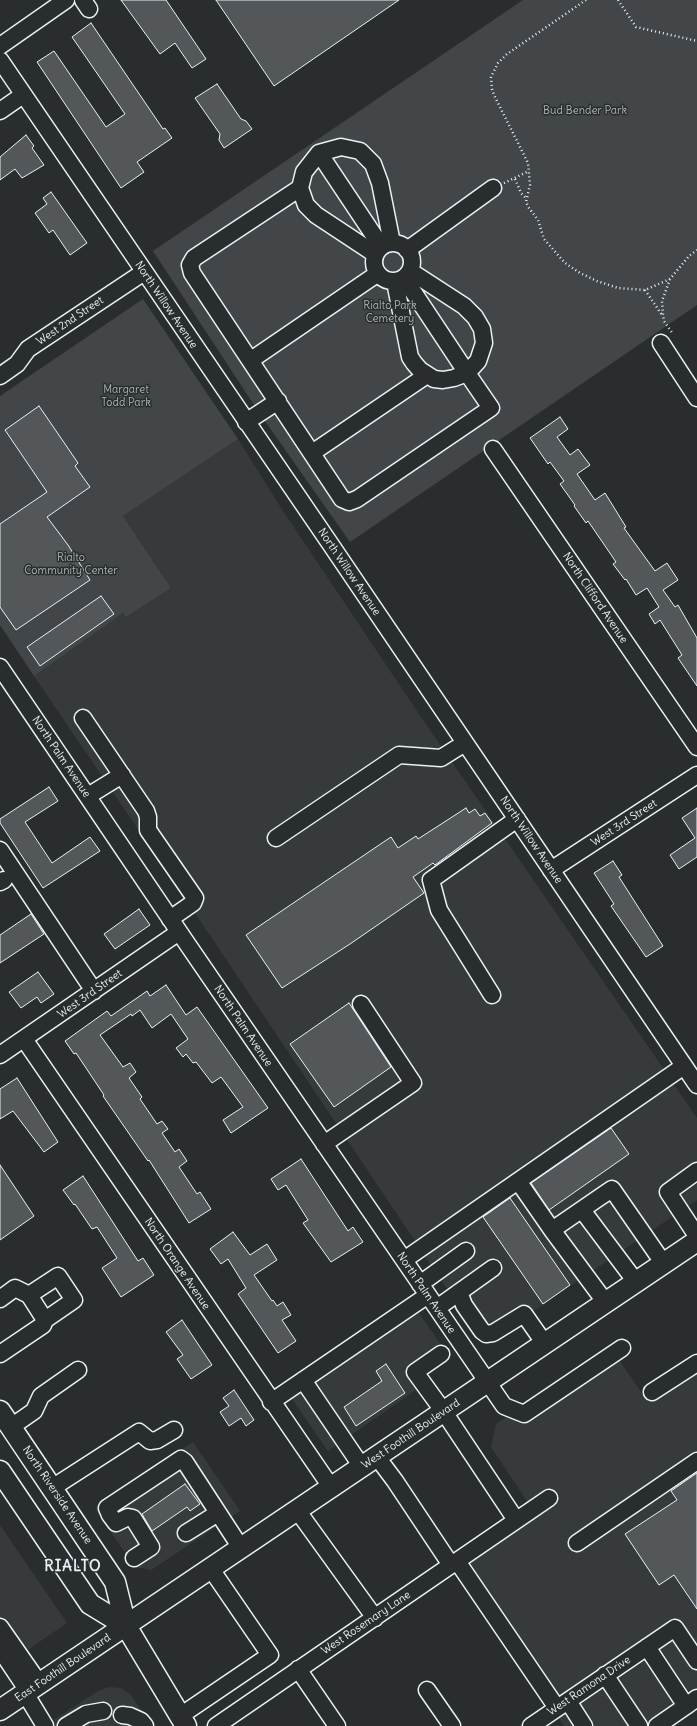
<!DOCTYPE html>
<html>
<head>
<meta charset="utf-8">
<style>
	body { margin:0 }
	canvas { display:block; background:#2a2d2e }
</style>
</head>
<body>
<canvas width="697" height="1726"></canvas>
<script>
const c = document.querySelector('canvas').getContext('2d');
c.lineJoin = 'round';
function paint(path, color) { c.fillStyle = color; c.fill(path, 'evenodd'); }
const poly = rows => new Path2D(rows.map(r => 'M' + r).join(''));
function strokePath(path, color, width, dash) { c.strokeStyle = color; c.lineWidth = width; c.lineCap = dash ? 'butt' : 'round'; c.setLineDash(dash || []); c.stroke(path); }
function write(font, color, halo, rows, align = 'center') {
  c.font = font + ' Delius,sans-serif'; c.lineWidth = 3; c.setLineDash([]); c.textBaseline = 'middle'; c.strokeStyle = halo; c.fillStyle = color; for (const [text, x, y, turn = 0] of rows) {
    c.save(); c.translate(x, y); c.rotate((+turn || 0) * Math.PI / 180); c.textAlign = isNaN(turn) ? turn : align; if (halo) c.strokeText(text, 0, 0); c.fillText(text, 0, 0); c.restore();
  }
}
const built = poly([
	[238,439,283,511,421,717,665,1071,415,1241,197,916,34,676,123,613,126,617,171,588,123,516],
	[666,1073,697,1118,697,1200,495,1337,478,1334,415,1242],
	[410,1300,450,1358,426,1375,429,1381,328,1451,283,1386],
	[610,1347,648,1402,697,1368,697,1709,672,1726,564,1726,456,1571,537,1516,491,1447,496,1424],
	[193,1442,240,1511,151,1570,135,1567,95,1509],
	[0,1525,67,1623,1,1668,0,1667],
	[109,1687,121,1688,130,1694,152,1726,45,1726,98,1691]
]);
const green = poly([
	[523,0,697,0,697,305,350,542,260,414,153,251],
	[143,299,238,439,123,516,171,588,126,617,123,613,34,676,0,625,0,396]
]);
const building = poly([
	[121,0,166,0,206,59,192,68,175,43,160,54,121,0],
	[216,0,399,0,274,86,216,0],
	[91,23,163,129,165,128,172,138,137,162,144,172,121,188,37,62,54,51,106,127,125,114,72,37,91,23],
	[217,84,241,119,246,121,252,129,224,148,219,140,220,134,195,98,217,84],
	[26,135,34,146,32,148,44,165,22,178,15,169,0,180,0,157,26,135],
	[51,192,87,243,70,255,53,230,49,233,35,213,47,204,43,198,51,192],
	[39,406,78,463,75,466,90,487,47,517,68,545,90,580,16,630,0,607,0,524,47,492,5,430,39,406],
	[560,417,568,429,557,437,570,455,578,449,590,465,577,474,595,500,605,493,626,527,624,528,655,571,667,563,678,580,663,590,675,607,678,605,697,638,697,686,678,658,682,655,660,620,655,624,649,614,659,607,647,588,636,595,626,579,625,580,613,564,616,562,588,521,586,523,574,506,575,505,560,484,564,481,550,462,548,464,530,438,560,417],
	[101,596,114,614,40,666,27,647,101,596],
	[49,787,58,801,25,822,52,863,90,837,100,851,43,888,0,823,0,819,49,787],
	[466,808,469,813,475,809,480,816,485,813,492,823,435,865,433,863,413,877,424,893,350,944,282,988,246,935,391,837,398,848,416,836,418,839,466,808],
	[697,808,697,857,679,869,670,855,695,838,682,818,697,808],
	[613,861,622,875,619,877,663,946,646,957,611,906,614,904,594,873,613,861],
	[139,909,150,925,115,949,104,934,139,909],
	[31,914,44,934,0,963,0,935,31,914],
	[38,972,54,994,41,1003,37,997,21,1008,9,992,38,972],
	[166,985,186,1015,197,1007,268,1108,231,1133,223,1120,243,1107,221,1077,212,1083,196,1062,193,1063,186,1054,183,1057,176,1048,188,1039,171,1014,152,1028,140,1010,132,1016,131,1014,100,1035,123,1067,130,1063,136,1072,129,1078,142,1097,140,1099,157,1124,162,1121,168,1129,162,1133,175,1152,179,1149,187,1161,179,1167,197,1194,200,1192,211,1209,189,1223,149,1160,148,1161,103,1096,104,1095,76,1053,74,1054,65,1041,107,1011,111,1016,147,991,150,996,166,985],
	[349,1003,391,1067,334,1107,290,1044,349,1003],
	[17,1078,58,1142,44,1152,13,1111,0,1119,0,1089,17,1078],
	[611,1128,629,1154,549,1210,531,1183,611,1128],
	[301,1159,348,1231,353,1227,363,1242,331,1262,303,1223,308,1220,286,1185,278,1190,271,1179,301,1159],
	[0,1165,34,1216,0,1240,0,1165],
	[83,1176,138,1261,143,1258,154,1275,121,1297,102,1268,117,1258,97,1227,92,1229,75,1204,74,1205,63,1190,83,1176],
	[510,1198,570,1285,543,1304,483,1217,510,1198],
	[233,1232,250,1255,267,1244,277,1260,254,1275,272,1301,273,1300,277,1306,283,1302,291,1315,282,1320,296,1341,278,1353,238,1294,246,1288,228,1259,221,1264,210,1249,233,1232],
	[182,1320,212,1365,191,1379,177,1359,183,1355,166,1332,182,1320],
	[386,1364,405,1393,356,1426,344,1407,382,1381,376,1371,386,1364],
	[234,1390,254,1420,246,1426,241,1418,229,1426,220,1412,229,1406,223,1398,234,1390],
	[697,1473,697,1609,674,1575,659,1585,625,1534,677,1500,671,1491,697,1473],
	[185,1484,200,1504,190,1511,187,1507,152,1531,142,1514,185,1484]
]);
const path = poly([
	[586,0,507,54,498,63,491,77,492,89,494,95,528,163,530,185,526,202,529,208,538,220,544,239,565,263,580,273,597,281,618,288,645,290,670,279,689,256,697,250],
	[618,0,636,27,697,41],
	[515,179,521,193,527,199],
	[504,183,529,171],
	[670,279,662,301,663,315,664,321,673,334],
	[645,290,662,315]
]);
const minor = poly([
	[83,0,89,9],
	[0,46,66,0],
	[0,60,329,542,697,1085],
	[0,111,23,95],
	[319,153,381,246],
	[300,188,306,205,316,215,375,254],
	'374 262a19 19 0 1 1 38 0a19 19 0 1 1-38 0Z',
	[392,243,380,183,373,164,360,151,341,147,319,153,304,172,300,188,194,258,190,265,192,273,342,499,349,502,357,499,491,408,467,373,478,361,484,343,482,329,475,317,464,306,410,271],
	[407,250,493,188],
	[395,282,410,357,414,363,420,370,434,379,443,380,454,378,467,373,404,278],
	[661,343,697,398],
	[251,360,377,274],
	[0,376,17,364,28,349,144,272],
	[246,422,278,401],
	[493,449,697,747],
	[312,453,427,375],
	[0,667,188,945,504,1406,524,1414,622,1348],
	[83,718,146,811,148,817,148,830,195,898,193,903,170,919],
	[88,796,122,775],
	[276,838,399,755,441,758,465,743],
	[0,850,94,991],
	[551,870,697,775],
	[0,882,4,880],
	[492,995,439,910,431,880,517,819],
	[24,1039,331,1487],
	[0,1055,179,932],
	[324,1144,413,1083,361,1004],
	[697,1171,668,1192,697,1236],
	[518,1181,552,1230],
	[582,1210,636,1282],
	[404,1260,684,1066],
	[420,1284,466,1251],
	[459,1292,464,1305,482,1331,486,1334,493,1333,524,1314,545,1344],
	[29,1295,58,1276,74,1300,45,1320],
	[0,1299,15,1288,29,1295,45,1320,43,1325,0,1354],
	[606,1303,552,1230,600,1197,612,1189,664,1264],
	[437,1308,493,1268],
	[441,1354,415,1372,444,1412,516,1520],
	[303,1380,362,1467],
	[652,1392,697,1363],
	[271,1402,428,1295],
	[11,1427,34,1411,41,1396,78,1370],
	[377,1457,395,1481,451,1565],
	[52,1488,139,1432,150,1441,157,1440,174,1430],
	[297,1510,375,1618],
	[186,1533,218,1513],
	[577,1543,697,1461],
	[134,1558,151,1547,133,1518,128,1517,116,1523,110,1515,107,1508,181,1459,185,1462,241,1548],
	[457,1561,557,1708],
	[0,1627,39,1683],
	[647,1647,686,1706,697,1698],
	[0,1649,28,1691],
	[298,1669,337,1726],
	[605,1675,639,1726],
	[427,1690,452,1726],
	[25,1693,45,1726],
	[568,1701,584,1726],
	[122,1715,130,1716,141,1721,145,1726],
	[180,1716,270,1655,211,1569],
	[66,1726,86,1714,103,1711],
	[216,1726,549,1498],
	[531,1726,675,1628,697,1661],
	[657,1726,686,1706]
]);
const major = poly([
	[0,1411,115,1582,126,1626,186,1726],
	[0,1471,90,1604,126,1626],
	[0,1710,697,1241]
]);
const parkNames = [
	["Bud Bender Park",585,111],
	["Rialto Park",390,306],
	["Cemetery",390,319],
	["Margaret",126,390],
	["Todd Park",126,403],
	["Rialto",71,558],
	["Community Center",71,571]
];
const streetNames = [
	["North Willow Avenue",166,305,56],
	["West 2nd Street",70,321,-34],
	["North Willow Avenue",349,572,56],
	["North Clifford Avenue",595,598,56],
	["North Palm Avenue",61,757,56],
	["West 3rd Street",624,823,-33],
	["North Willow Avenue",531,840,56],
	["West 3rd Street",90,994,-35],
	["North Palm Avenue",243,1026,56],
	["North Orange Avenue",177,1264,56],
	["North Palm Avenue",426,1293,56],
	["West Foothill Boulevard",411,1434,-34],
	["North Riverside Avenue",57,1495,56],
	["West Rosemary Lane",366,1623,-34],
	["East Foothill Boulevard",63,1668,-34],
	["West Ramona Drive",589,1686,-34]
];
const districtNames = [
	["RIALTO",73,1567]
];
paint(built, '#363a3b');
paint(green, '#424648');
paint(building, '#535759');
strokePath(building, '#e8f1f8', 1);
strokePath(minor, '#e8f1f8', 19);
strokePath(major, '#e8f1f8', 23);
strokePath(path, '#e8f1f8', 2.5, [1, 3]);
strokePath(minor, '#2a2d2e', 16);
strokePath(major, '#2a2d2e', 20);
write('11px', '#aeb5ba', '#2a2d2e', parkNames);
write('11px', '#e8f1f8', '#2a2d2e', streetNames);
c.letterSpacing = '1px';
write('bold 15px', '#e8f1f8', '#2a2d2e', districtNames);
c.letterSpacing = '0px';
</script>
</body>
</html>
